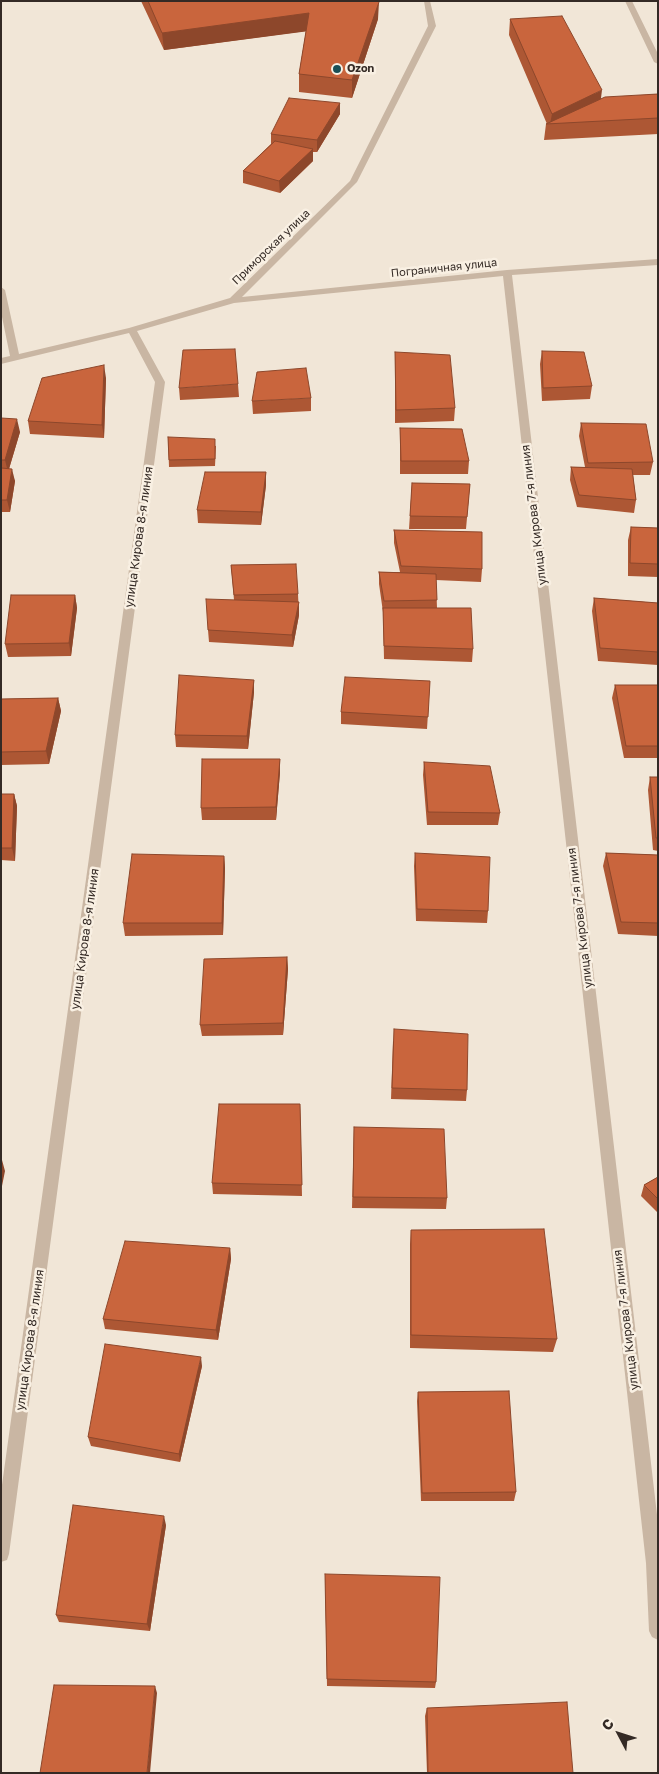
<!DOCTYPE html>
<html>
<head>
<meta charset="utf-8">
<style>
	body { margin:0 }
	#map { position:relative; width:659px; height:1774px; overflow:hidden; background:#f1e6d7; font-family:"Golos Text",sans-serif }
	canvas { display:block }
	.frame { position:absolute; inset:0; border:2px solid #342a25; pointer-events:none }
	.north { position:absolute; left:594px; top:1709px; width:50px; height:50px; -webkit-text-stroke:4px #f9f0e3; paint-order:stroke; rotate:310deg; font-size:14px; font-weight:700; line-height:20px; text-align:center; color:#342a25 }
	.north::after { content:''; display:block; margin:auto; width:18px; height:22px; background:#342a25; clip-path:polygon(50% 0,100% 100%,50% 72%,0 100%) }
</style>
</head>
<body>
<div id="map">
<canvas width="659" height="1774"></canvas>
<div class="frame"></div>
<div class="north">С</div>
</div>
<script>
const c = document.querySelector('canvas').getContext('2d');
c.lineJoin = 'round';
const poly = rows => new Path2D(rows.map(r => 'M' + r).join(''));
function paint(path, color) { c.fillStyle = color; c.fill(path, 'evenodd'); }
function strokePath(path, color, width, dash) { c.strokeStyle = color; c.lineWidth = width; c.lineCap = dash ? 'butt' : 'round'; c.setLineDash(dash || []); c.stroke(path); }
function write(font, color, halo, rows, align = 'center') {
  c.font = font + ' "Golos Text",sans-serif'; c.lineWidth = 5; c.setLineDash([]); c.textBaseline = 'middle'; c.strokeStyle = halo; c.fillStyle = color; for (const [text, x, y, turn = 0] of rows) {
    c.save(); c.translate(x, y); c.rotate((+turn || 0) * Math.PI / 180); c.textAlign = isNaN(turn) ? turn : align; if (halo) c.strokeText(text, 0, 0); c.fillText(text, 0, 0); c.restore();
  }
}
const minor = poly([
	[424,1,430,1,436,26,357,182,242,297,507,270,658,259,658,265,512,275,658,1523,658,1640,652,1637,649,1631,646,1563,503,276,234,303,137,331,165,382,9,1554,7,1560,1,1562,1,1492,155,382,129,333,1,364,1,358,10,356,1,312,1,287,5,290,19,354,129,328,230,298,350,181,428,26,424,1],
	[625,1,632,1,658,54,658,64,654,62,625,1]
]);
const wall = poly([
	[141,1,378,1,378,19,352,98,299,92,299,74,306,31,164,50],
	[510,19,601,99,658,94,658,134,544,140,546,124,547,124,509,35],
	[340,103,340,114,317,152,313,152,313,161,280,193,243,183,243,171,271,144,271,134],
	[542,351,592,386,590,399,542,401,540,364],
	[395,352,455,408,454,421,395,423],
	[106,378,104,438,30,434,28,421],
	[238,384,239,397,180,400,179,388],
	[311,398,311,411,253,414,252,401],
	[1,418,20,432,9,469,15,481,10,512,1,512],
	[581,423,653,462,650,475,633,475,636,500,634,513,577,507,570,480,571,467,585,467,579,436],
	[400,428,469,461,468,474,400,474],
	[168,437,216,446,215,466,169,467],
	[266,472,266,485,261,525,198,523,197,510],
	[412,483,470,484,466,529,409,529],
	[631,527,658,528,658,577,628,576,628,540],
	[394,530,482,569,481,582,436,580,437,608,473,649,472,662,384,659,383,612,379,584,379,572,400,572,394,543],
	[231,565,298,594,299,615,293,647,209,642,208,630,234,600],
	[75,595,77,608,71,656,8,657,5,644],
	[594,598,658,603,658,665,598,661,592,611],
	[254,680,254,692,248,749,176,747,175,735],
	[430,681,427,729,341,724,341,712],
	[615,685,658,685,658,758,624,758,612,698],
	[58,698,61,711,49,764,1,765,1,699],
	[280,759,280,772,276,820,202,820,201,808],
	[424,762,500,813,498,825,427,825,423,775],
	[650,777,658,777,658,851,653,850,648,790],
	[1,794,14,794,17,806,15,861,1,860],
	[415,853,488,911,487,923,416,921,414,866],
	[606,853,658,855,658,936,618,934,603,866],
	[224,856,225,868,223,935,125,936,123,923],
	[287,957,288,969,283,1035,202,1036,200,1025],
	[393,1041,467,1090,466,1101,391,1099],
	[300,1104,302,1196,213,1194,212,1183],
	[354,1127,447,1198,446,1209,352,1208],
	[658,1177,658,1213,641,1196,644,1185],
	[411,1230,557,1339,553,1352,410,1348,410,1244],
	[230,1248,231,1259,218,1340,105,1329,103,1319],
	[202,1366,180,1462,91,1446,88,1437],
	[418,1392,516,1492,514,1501,421,1501,417,1401],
	[166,1525,150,1631,59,1622,56,1615],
	[325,1574,436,1682,435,1688,327,1686],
	[427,1708,573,1773,427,1773,425,1716]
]);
const shadedWall = poly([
	[379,2,378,19,352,98,352,80],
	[309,13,309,31,164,50,162,33],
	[602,90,600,106,550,124,552,114],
	[340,103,340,114,317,152,317,140],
	[313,149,313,161,280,193,279,181],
	[104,365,106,378,104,438,102,425],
	[17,419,20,432,8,472,5,460],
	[12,469,15,481,10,512,7,500],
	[266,472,266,485,261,525,261,512],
	[75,595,77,608,71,656,69,643],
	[299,602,299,615,293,647,292,635],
	[254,680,254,692,248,749,247,736],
	[58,698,61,711,49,764,46,751],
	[280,759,280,772,276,820,276,807],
	[14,794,17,806,15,861,12,848],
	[224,856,225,868,223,935,222,923],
	[287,957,288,969,283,1035,283,1023],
	[2,1160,5,1171,1,1191,1,1161],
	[230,1248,231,1259,218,1340,216,1330],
	[201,1357,202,1366,180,1462,179,1454],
	[164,1516,166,1525,150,1631,147,1624],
	[155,1686,157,1693,150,1773,147,1773]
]);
const building = poly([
	[148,1,378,1,379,2,352,80,299,74,309,13,162,33,148,1],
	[562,16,602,90,552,114,510,19,562,16],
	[658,94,658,118,546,124,605,97,658,94],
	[289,98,340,103,317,140,271,134,289,98],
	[275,141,313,149,279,181,243,171,275,141],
	[235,349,238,384,179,388,183,350,235,349],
	[542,351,584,352,592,386,543,388,542,351],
	[395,352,450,355,455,408,396,410,395,352],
	[104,365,102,425,28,421,42,378,104,365],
	[306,368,311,398,252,401,257,372,306,368],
	[1,418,17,419,5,460,1,460,1,418],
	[581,423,646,424,653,462,588,463,581,423],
	[400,428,462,429,469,461,401,461,400,428],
	[168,437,215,439,215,459,169,460,168,437],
	[571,467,632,469,636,500,579,495,571,467],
	[1,468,12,469,7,500,1,500,1,468],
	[205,472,266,472,261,512,197,510,205,472],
	[412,483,470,484,467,517,410,516,412,483],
	[631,527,658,528,658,564,630,563,631,527],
	[394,530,482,532,482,569,401,566,394,530],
	[296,564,298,594,234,595,231,565,296,564],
	[379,572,436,574,437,600,384,601,379,572],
	[11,595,75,595,69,643,5,644,11,595],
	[594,598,658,603,658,652,600,648,594,598],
	[206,599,299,602,292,635,208,630,206,599],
	[383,608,471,608,473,649,384,646,383,608],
	[179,675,254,680,247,736,175,735,179,675],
	[345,677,430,681,428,717,341,712,345,677],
	[615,685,658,685,658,746,626,746,615,685],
	[58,698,46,751,1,752,1,699,58,698],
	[202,759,280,759,276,807,201,808,202,759],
	[424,762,490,766,500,813,428,812,424,762],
	[650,777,658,777,658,838,656,838,650,777],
	[1,794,14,794,12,848,1,848,1,794],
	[415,853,490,857,488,911,417,909,415,853],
	[606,853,658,855,658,923,621,922,606,853],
	[132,854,224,856,222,923,123,923,132,854],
	[287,957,283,1023,200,1025,204,959,287,957],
	[394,1029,468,1034,467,1090,392,1088,394,1029],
	[219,1104,300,1104,302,1185,212,1183,219,1104],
	[354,1127,444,1129,447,1198,353,1197,354,1127],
	[658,1177,658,1199,644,1185,658,1177],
	[544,1229,557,1339,411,1335,411,1230,544,1229],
	[125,1241,230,1248,216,1330,103,1319,125,1241],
	[105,1344,201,1357,179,1454,88,1437,105,1344],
	[509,1391,516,1492,422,1493,418,1392,509,1391],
	[73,1505,164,1516,147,1624,56,1615,73,1505],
	[325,1574,440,1577,436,1682,327,1679,325,1574],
	[54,1685,155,1686,147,1773,40,1773,54,1685],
	[567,1702,573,1773,428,1773,427,1708,567,1702]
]);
const markers = [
	[337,69,5,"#1a4f56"]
];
const farPoinames = [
	["Ozon",347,69]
];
const farStreetnames = [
	["Приморская улица",271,247,-44],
	["Пограничная улица",444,268,-6]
];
const streetNames = [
	["улица Кирова 7-я линия",534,515,-97],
	["улица Кирова 8-я линия",139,537,-82],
	["улица Кирова 7-я линия",580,918,-97],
	["улица Кирова 8-я линия",85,939,-82],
	["улица Кирова 7-я линия",626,1320,-97],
	["улица Кирова 8-я линия",30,1340,-82]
];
paint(minor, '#c9b6a3');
paint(wall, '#ad5734');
paint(shadedWall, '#8d472b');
paint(building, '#c9653d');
strokePath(building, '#8d472b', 1);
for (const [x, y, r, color] of markers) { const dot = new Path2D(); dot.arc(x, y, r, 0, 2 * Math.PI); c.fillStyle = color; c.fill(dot); strokePath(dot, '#f9f0e3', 2); }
write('bold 11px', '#342a25', '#f9f0e3', farPoinames, 'left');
write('11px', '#342a25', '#f9f0e3', farStreetnames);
write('12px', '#342a25', '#f9f0e3', streetNames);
</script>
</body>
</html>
